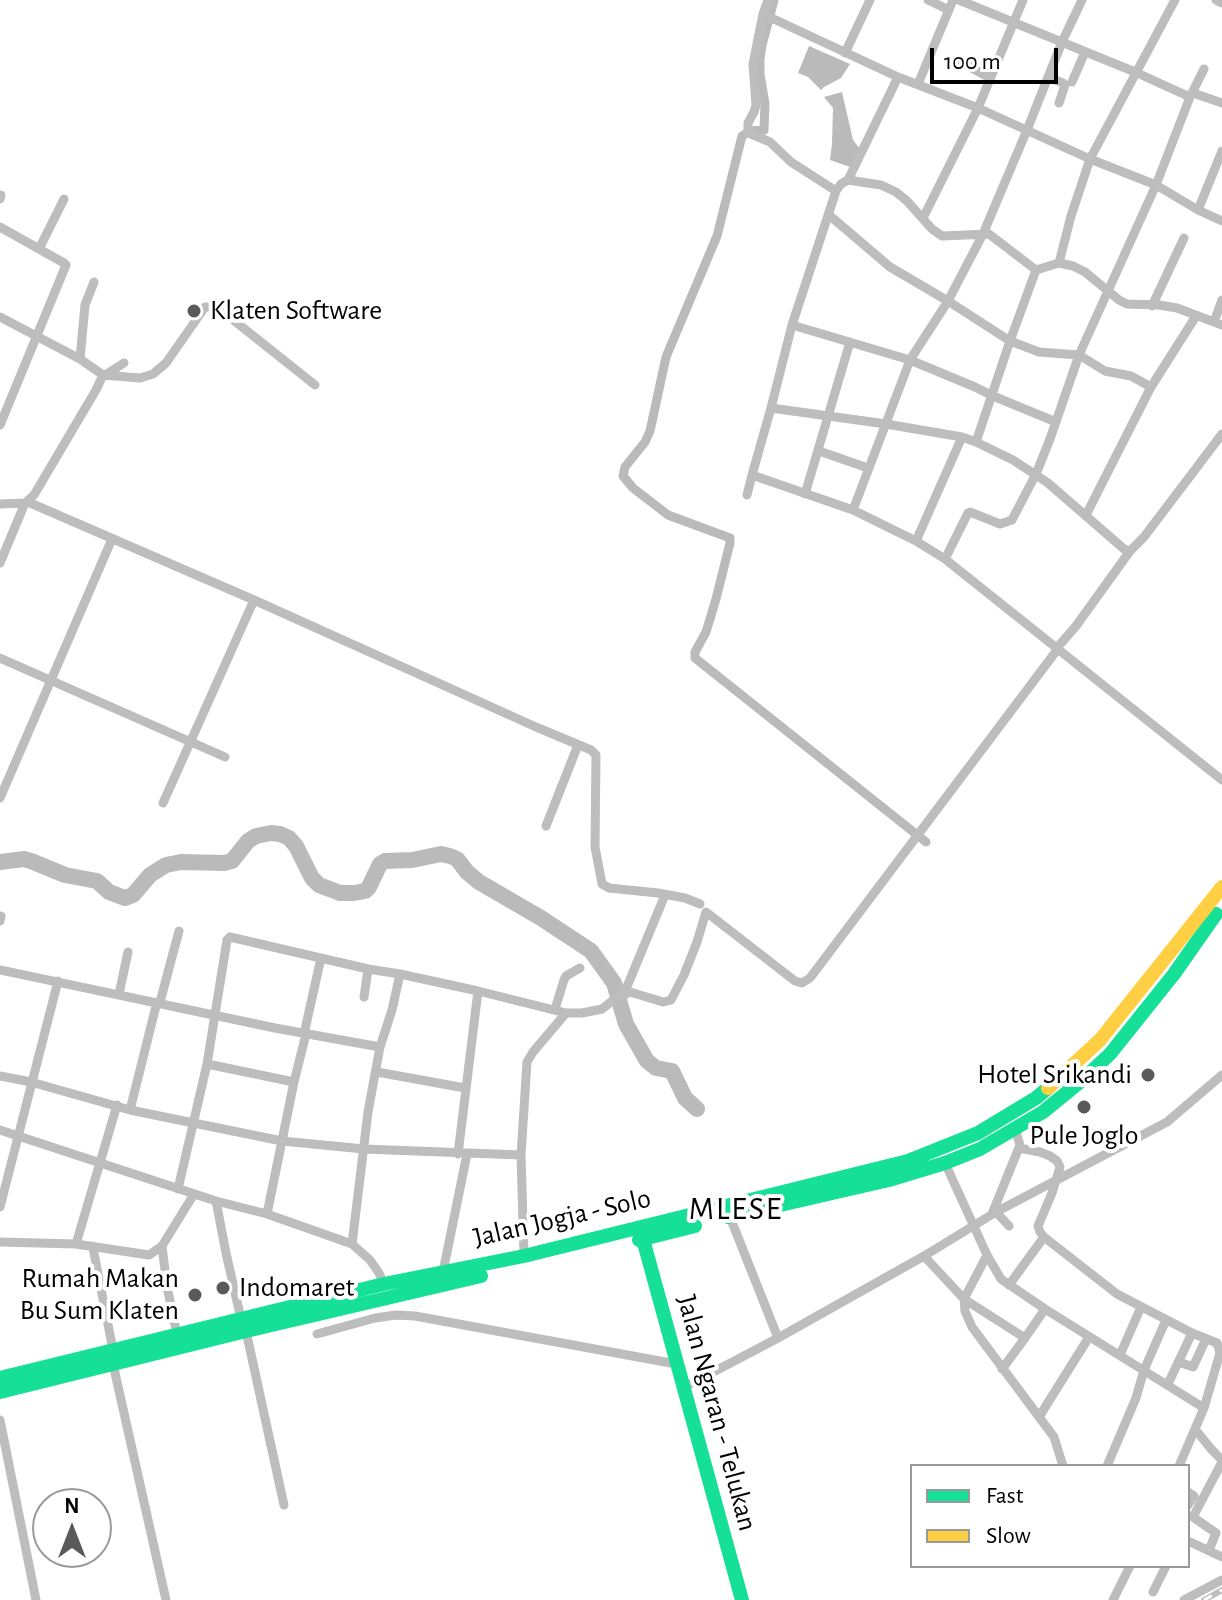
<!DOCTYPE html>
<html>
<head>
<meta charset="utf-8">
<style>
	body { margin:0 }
	#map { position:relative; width:1222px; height:1600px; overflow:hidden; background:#fff; font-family:"Alegreya Sans",sans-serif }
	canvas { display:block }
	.legend { position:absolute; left:910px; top:1464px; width:280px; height:104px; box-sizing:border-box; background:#fff; border:2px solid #999; margin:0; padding:10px 14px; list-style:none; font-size:24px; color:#000 }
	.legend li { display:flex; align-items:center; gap:16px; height:40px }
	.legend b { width:40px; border:2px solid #999 }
	.north { position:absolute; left:32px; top:1488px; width:80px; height:80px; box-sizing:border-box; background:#fff; border:2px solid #999; border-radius:50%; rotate:0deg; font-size:22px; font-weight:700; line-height:32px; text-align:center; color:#000 }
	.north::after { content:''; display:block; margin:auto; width:28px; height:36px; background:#595959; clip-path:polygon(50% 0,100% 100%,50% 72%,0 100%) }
	.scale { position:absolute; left:930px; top:48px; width:128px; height:36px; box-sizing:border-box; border:4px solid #000; border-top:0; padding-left:10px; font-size:24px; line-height:28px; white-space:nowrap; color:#000; -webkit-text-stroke:6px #fff; paint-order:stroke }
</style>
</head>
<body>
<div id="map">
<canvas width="1222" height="1600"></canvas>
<ul class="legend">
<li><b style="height:10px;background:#16e098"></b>Fast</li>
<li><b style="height:10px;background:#ffcf43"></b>Slow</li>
</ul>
<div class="north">N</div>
<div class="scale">100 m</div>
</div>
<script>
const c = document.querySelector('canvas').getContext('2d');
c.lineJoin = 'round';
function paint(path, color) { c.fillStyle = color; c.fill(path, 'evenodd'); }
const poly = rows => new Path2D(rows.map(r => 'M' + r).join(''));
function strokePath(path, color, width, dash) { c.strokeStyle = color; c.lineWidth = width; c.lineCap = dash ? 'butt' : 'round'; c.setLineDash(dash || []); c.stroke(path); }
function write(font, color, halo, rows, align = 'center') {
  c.font = font + ' "Alegreya Sans",sans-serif'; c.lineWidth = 8; c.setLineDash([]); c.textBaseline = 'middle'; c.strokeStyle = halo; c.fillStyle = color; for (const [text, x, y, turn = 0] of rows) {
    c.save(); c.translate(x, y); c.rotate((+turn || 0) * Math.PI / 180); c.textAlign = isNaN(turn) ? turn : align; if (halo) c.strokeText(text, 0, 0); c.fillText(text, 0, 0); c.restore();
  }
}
const water = poly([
	[809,46,850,64,841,78,824,87,821,90,808,77,798,73],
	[842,92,853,140,860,149,850,167,830,160,832,144,833,108,824,97]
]);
const canal = poly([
	[774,0,762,45,760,59,760,74,765,104,764,130,750,131,742,136,717,236,666,357,650,431,645,442,625,467,623,476,633,488,668,515,730,538,730,543,716,599,706,632,695,652,695,658,926,842]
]);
const river = poly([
	[0,862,24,859,31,861,65,875,97,881,109,892,125,898,133,895,150,875,166,865,181,862,224,863,232,861,248,841,256,836,271,833,280,834,289,838,296,846,312,878,319,885,340,893,354,893,365,891,369,887,380,864,385,861,412,860,441,854,450,856,457,859,467,872,479,882,541,918,591,951,614,983,626,1024,647,1061,656,1068,672,1071,685,1098,697,1109]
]);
const street = poly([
	[928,0,949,10],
	[959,0,1135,72,1190,97],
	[1216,0,1222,3],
	[763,14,768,0],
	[845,53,870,0],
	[959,61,990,78],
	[898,77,848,180,841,184,836,191,792,325,771,408,752,475,853,510,916,541,945,559,1222,780],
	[1048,77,1063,83,1065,85,1059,103],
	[1072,82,1085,52],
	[918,84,953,0],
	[1193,93,1222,103],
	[848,180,881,185,896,192,907,201,932,229,942,236,989,234,1036,270,1059,263,1073,266,1085,272,1119,300,1127,304,1159,305,1177,308,1222,325],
	[836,191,791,162,770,142,751,134,748,131,748,123,754,112,756,105,753,64,763,14,898,77,978,108,1090,159,1156,185,1198,210,1222,221],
	[0,199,1,195],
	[1198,210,1222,151],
	[829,215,890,267,948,301,1010,341,1039,352,1079,355,1105,371,1131,376,1151,387,1086,515],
	[923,218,978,108,1023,0],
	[0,227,64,263,66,265,0,425],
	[39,249,64,199],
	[1059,263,1071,216,1090,159,1175,0],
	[1152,306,1184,238],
	[0,317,80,359,103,375,140,378,153,374,166,363,205,307,217,307,315,385],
	[1214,322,1222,300],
	[792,325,910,360,975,387,993,396,1056,422],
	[80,359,85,305,94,282],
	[105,375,124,363],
	[1151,387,1196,316],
	[771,408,886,424,962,437,976,442,1013,460,1048,483,1124,549,1130,551,1144,537,1222,434],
	[976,442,1010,341,1036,270],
	[819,451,868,468],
	[805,494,850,342],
	[747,495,752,475],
	[28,502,254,600,536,727,591,750,596,755,595,847,602,884,609,888,658,893,685,898,700,904],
	[0,504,25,503],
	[853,510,910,360,948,301,983,234,1027,130,1062,42,1082,0],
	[916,541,962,437],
	[945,559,968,513,970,512,1000,524,1012,520,1015,514,1036,474,1050,439,1079,355,1156,185,1190,97,1204,69],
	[0,563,25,503,34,495,96,390,103,375],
	[1056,649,1076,626,1130,551],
	[0,658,225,757],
	[0,798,112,539],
	[163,803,254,600],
	[546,826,578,745],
	[0,921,1,916],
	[0,970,275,1028,380,1047],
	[626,989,665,895],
	[119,994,128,952],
	[364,997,368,969],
	[619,998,630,992,663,1002,671,1000,684,975,697,942,706,912,795,981,802,983,810,978,1057,650],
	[160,1002,179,931],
	[555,1009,564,980,566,976,580,968],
	[304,1034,321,958],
	[207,1064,294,1082],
	[377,1072,465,1088],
	[0,1076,31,1082,130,1110,282,1141,364,1149,521,1155],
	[130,1110,157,1002],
	[0,1130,216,1201,267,1214,352,1244,370,1260,379,1273,384,1284],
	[1019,1148,1040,1152,1050,1156,1057,1161,1060,1167,1052,1193,1038,1226,1040,1232,1044,1237,1117,1294,1192,1333,1217,1343,1220,1353,1204,1408,1179,1466],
	[458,1154,478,991],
	[945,1163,987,1255,1001,1279,1045,1309,1204,1408],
	[178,1189,207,1064,227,940,230,937,368,969,400,974,478,991,566,1013,582,1013,602,1009,622,993],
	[216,1201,226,1253,241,1319],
	[0,1207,58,981],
	[996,1212,1009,1226],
	[267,1214,294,1082,306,1034],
	[992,1214,1020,1145,1015,1129],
	[730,1217,778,1338],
	[0,1242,76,1244,149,1255,162,1246,194,1194],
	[76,1244,117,1105],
	[352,1244,368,1112,380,1047,392,1010,400,974],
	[162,1246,167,1287,177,1334],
	[93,1248,113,1350],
	[987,1255,964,1299,1025,1338,1045,1309],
	[524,1256,521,1155,527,1062,533,1052,566,1013],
	[924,1256,964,1299,965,1311,972,1327,1054,1437,1063,1466],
	[443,1272,467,1154],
	[1009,1285,1044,1237],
	[246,1331,284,1505],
	[317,1334,375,1318,396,1315,415,1316,676,1364],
	[1120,1355,1141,1307],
	[1179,1362,1193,1367,1206,1339],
	[113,1364,166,1600],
	[1002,1369,1025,1338],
	[1168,1384,1192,1333],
	[683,1388,778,1338,924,1256,996,1212,1167,1122,1222,1075],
	[1039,1417,1089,1337],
	[0,1420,36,1600],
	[1195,1429,1211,1449,1222,1460],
	[1107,1466,1136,1398,1144,1370,1166,1320],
	[1188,1492,1194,1496,1188,1505],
	[1188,1541,1222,1557],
	[1209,1550,1216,1533,1193,1517,1222,1462],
	[1153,1592,1166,1566],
	[1113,1600,1130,1566],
	[1184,1600,1222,1580]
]);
const fast = poly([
	[728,1217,889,1180,945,1163,980,1149,1043,1112,1081,1081,1110,1054,1174,974,1216,914],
	[641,1232,742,1600],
	[639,1240,695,1226],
	[0,1378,384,1284,524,1256,908,1161,978,1133,1036,1098,1048,1088],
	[0,1392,246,1331,481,1276]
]);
const slow = poly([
	[1048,1088,1100,1040,1222,887]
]);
const rail = poly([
	[1204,1600,1222,1590]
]);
const markers = [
	[194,311,8,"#595959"],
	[1148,1075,8,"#595959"],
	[1084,1107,8,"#595959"],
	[223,1288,8,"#595959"],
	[195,1295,8,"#595959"]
];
const poiNames = [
	["Klaten Software",210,311],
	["Hotel Srikandi",1132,1075,"right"],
	["Pule Joglo",1084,1136,"center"],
	["Rumah Makan",179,1279,"right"],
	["Bu Sum Klaten",179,1311,"right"],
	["Indomaret",239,1288]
];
const streetNames = [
	["Jalan Jogja - Solo",562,1218,-13],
	["Jalan Ngaran - Telukan",717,1413,75]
];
const quarterNames = [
	["MLESE",736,1209]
];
paint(water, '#bababa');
strokePath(canal, '#bababa', 9);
strokePath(river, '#bababa', 16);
strokePath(street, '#bdbdbd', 9);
strokePath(fast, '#16e098', 14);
strokePath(slow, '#ffcf43', 14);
strokePath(rail, '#bdbdbd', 6);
strokePath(rail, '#fff', 3, [9]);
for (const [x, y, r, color] of markers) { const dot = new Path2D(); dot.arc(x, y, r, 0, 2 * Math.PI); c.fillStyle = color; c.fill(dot); strokePath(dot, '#fff', 3); }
write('28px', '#000', '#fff', poiNames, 'left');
write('28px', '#000', '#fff', streetNames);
c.letterSpacing = '2px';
write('32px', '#000', '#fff', quarterNames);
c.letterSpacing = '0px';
</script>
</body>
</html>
